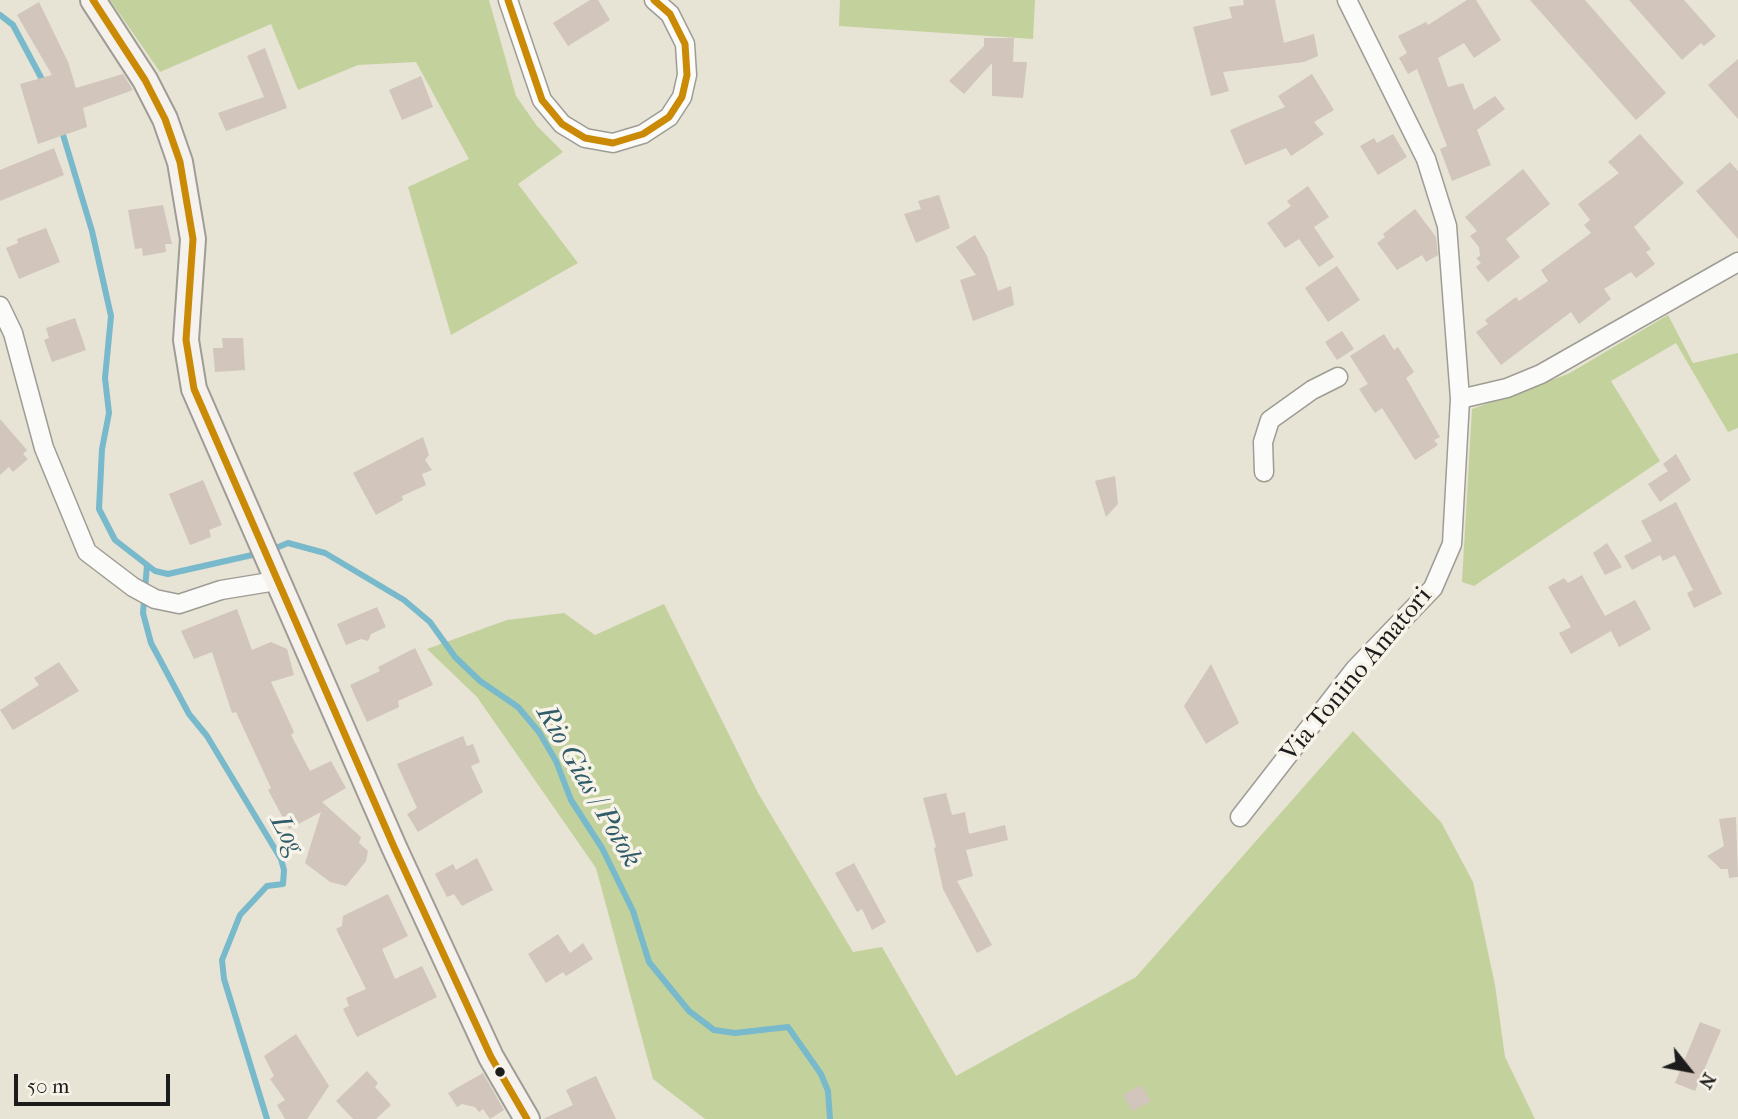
<!DOCTYPE html>
<html>
<head>
<meta charset="utf-8">
<style>
	body { margin:0 }
	#map { position:relative; width:1738px; height:1119px; overflow:hidden; background:#e7e3d5; font-family:"IM FELL French Canon",serif }
	canvas { display:block }
	.north { position:absolute; left:1654px; top:1035px; width:70px; height:70px; -webkit-text-stroke:5px #f7f3e8; paint-order:stroke; rotate:121deg; font-size:19px; font-weight:700; line-height:28px; text-align:center; color:#1c1c1c }
	.north::after { content:''; display:block; margin:auto; width:24px; height:32px; background:#1c1c1c; clip-path:polygon(50% 0,100% 100%,50% 72%,0 100%) }
	.scale { position:absolute; left:14px; top:1074px; width:156px; height:32px; box-sizing:border-box; border:4px solid #1c1c1c; border-top:0; padding-left:9px; font-size:21px; line-height:24px; white-space:nowrap; color:#1c1c1c; -webkit-text-stroke:5px #f7f3e8; paint-order:stroke }
</style>
</head>
<body>
<div id="map">
<canvas width="1738" height="1119"></canvas>
<div class="north">N</div>
<div class="scale">50 m</div>
</div>
<script>
const c = document.querySelector('canvas').getContext('2d');
c.lineJoin = 'round';
function paint(path, color) { c.fillStyle = color; c.fill(path, 'evenodd'); }
const poly = rows => new Path2D(rows.map(r => 'M' + r).join(''));
function strokePath(path, color, width, dash) { c.strokeStyle = color; c.lineWidth = width; c.lineCap = dash ? 'butt' : 'round'; c.setLineDash(dash || []); c.stroke(path); }
function write(font, color, halo, rows, align = 'center') {
  c.font = font + ' "IM FELL French Canon",serif'; c.lineWidth = 7; c.setLineDash([]); c.textBaseline = 'middle'; c.strokeStyle = halo; c.fillStyle = color; for (const [text, x, y, turn = 0] of rows) {
    c.save(); c.translate(x, y); c.rotate((+turn || 0) * Math.PI / 180); c.textAlign = isNaN(turn) ? turn : align; if (halo) c.strokeText(text, 0, 0); c.fillText(text, 0, 0); c.restore();
  }
}
const green = poly([
	[110,0,489,0,516,96,537,126,563,152,518,184,578,263,451,335,408,187,469,159,416,62,358,65,298,90,271,24,160,72],
	[840,0,1035,0,1033,39,839,26],
	[1668,315,1693,363,1738,353,1738,428,1728,432,1676,343,1611,381,1660,461,1474,586,1462,582,1472,409,1568,374],
	[664,604,758,793,853,952,882,947,956,1076,1136,977,1353,731,1441,822,1473,882,1495,985,1505,1057,1535,1119,705,1119,653,1079,596,868,477,697,427,649,507,620,564,613,595,635]
]);
const stream = poly([
	[0,15,13,25,45,85],
	[61,128,92,231,111,316,105,378,109,413,102,449,99,509,115,540,155,571,168,574,261,553],
	[271,550,288,543,325,553,404,600,430,622,455,657,480,681,518,707,539,732,556,761,571,800,602,848,633,911,649,962,689,1011,714,1030,735,1033,788,1027,821,1074,828,1091,830,1119],
	[147,565,143,613,151,643,189,714,207,736,281,859,284,870,283,884,267,886,240,915,222,960,224,979,267,1119]
]);
const building = poly([
	[590,0,598,0,610,20,568,46,553,23],
	[1243,0,1275,0,1284,43,1314,34,1318,56,1304,62,1223,72,1229,91,1211,96,1193,27,1232,18,1229,7,1244,5],
	[1467,0,1476,0,1501,40,1474,58,1464,43,1438,58,1448,87,1463,83,1474,110,1495,96,1505,109,1477,130,1491,165,1452,181,1440,149,1447,146,1417,69,1408,74,1399,58,1407,53,1398,36,1426,22,1428,25],
	[1530,0,1585,0,1666,93,1636,120],
	[1629,0,1684,0,1716,36,1704,46,1701,43,1682,60],
	[39,2,68,62,76,88,123,74,133,90,83,108,87,127,38,144,20,84,52,75,17,15],
	[984,38,1014,38,1013,62,1027,62,1023,98,992,96,992,63,964,94,949,81,984,46],
	[265,48,287,108,226,131,218,113,264,97,247,56],
	[1738,59,1738,119,1708,85],
	[1312,74,1334,110,1314,122,1324,134,1291,156,1286,148,1245,165,1230,130,1285,107,1278,96],
	[421,76,433,107,402,120,389,90],
	[1393,134,1407,157,1378,175,1360,146,1374,138,1377,143],
	[1640,134,1684,183,1634,227,1651,249,1646,252,1655,264,1636,278,1631,272,1604,289,1611,299,1579,324,1571,312,1501,365,1476,332,1488,324,1485,320,1516,297,1519,301,1548,281,1541,270,1591,233,1584,225,1590,220,1578,204,1619,173,1608,162],
	[54,148,64,175,0,201,0,170],
	[1730,162,1738,171,1738,239,1696,191],
	[1523,169,1550,204,1506,239,1520,257,1488,282,1476,267,1481,263,1476,258,1480,256,1479,247,1470,236,1477,231,1465,217],
	[1308,186,1329,217,1314,227,1334,257,1319,267,1299,239,1285,248,1267,223,1291,206,1287,201],
	[939,195,950,228,916,243,904,214,921,209,918,201],
	[163,205,172,244,165,244,166,252,143,256,142,248,135,249,128,210],
	[1415,209,1436,237,1438,255,1426,262,1422,255,1397,270,1377,243,1385,237,1383,234],
	[46,228,60,262,19,279,6,248,18,243,17,239],
	[975,235,987,256,998,291,1011,286,1014,305,973,321,960,280,976,275,956,247],
	[1337,266,1360,300,1328,322,1305,288],
	[75,318,86,350,52,362,44,340,49,338,46,328],
	[1342,331,1354,349,1337,360,1325,342],
	[1384,334,1394,350,1398,347,1414,372,1406,378,1440,437,1434,440,1438,445,1415,460,1382,408,1375,413,1359,389,1368,384,1350,356],
	[222,338,243,338,245,370,215,372,213,348,223,348],
	[0,419,27,450,23,454,28,459,13,472,9,467,0,475],
	[423,437,429,455,425,460,432,470,422,474,426,485,402,496,403,500,376,515,353,473],
	[1676,454,1691,480,1660,502,1648,484,1668,471,1663,464],
	[1115,476,1118,504,1106,517,1095,481],
	[203,480,222,525,209,530,211,537,190,545,169,494],
	[1676,502,1722,594,1694,608,1687,593,1693,590,1675,555,1663,561,1660,555,1632,570,1624,556,1652,541,1641,521],
	[1607,543,1622,567,1605,575,1593,553],
	[1582,575,1605,616,1635,600,1651,629,1619,647,1611,631,1571,654,1559,633,1571,627,1548,587,1564,578,1568,583],
	[377,607,386,627,371,634,368,641,361,639,346,645,337,624],
	[237,609,252,650,271,642,287,649,294,675,271,682,294,732,291,735,310,771,331,761,346,788,322,802,361,837,359,843,368,851,366,861,346,886,330,882,305,863,321,812,289,829,268,790,271,788,236,712,232,713,212,652,194,659,181,631],
	[415,648,433,685,398,701,399,707,367,722,350,685,380,671,378,667],
	[59,662,79,691,13,730,0,710,39,685,34,678],
	[1211,664,1239,723,1206,744,1184,706],
	[463,736,467,746,473,744,480,762,471,766,483,792,418,832,407,814,417,808,397,764],
	[946,793,952,815,965,812,969,834,1005,825,1008,840,966,850,973,876,957,881,992,945,977,953,943,889,934,848,936,847,923,798],
	[1736,817,1738,877,1729,878,1728,869,1721,869,1707,856,1724,846,1719,819],
	[477,858,493,890,462,906,454,894,447,897,435,874,453,864,456,870],
	[854,863,886,922,872,930,862,909,857,912,835,873],
	[388,894,408,936,382,949,395,979,422,966,437,997,357,1037,343,1009,349,1006,346,998,366,989,336,929,342,926,343,916],
	[558,934,570,953,583,943,593,959,566,976,563,972,546,983,528,954],
	[1700,1022,1721,1030,1695,1091,1675,1083],
	[296,1034,329,1086,307,1119,285,1119,277,1105,285,1100,270,1079,274,1076,264,1056],
	[367,1071,378,1083,375,1087,391,1105,376,1119,353,1119,336,1101],
	[483,1073,504,1110,490,1119,483,1109,479,1112,475,1107,462,1104,457,1107,448,1093],
	[596,1076,616,1119,543,1119,573,1105,566,1090],
	[1141,1085,1151,1101,1132,1111,1123,1095]
]);
const street = poly([
	[508,0,542,100,562,124,585,138,613,143,643,134,669,117,682,97,687,75,685,44,670,14,654,0],
	[0,306,13,333,44,448,87,552,133,587,155,599,179,604,221,590,276,581],
	[1460,399,1507,388,1541,374,1738,262],
	[1264,472,1263,442,1270,420,1312,390,1338,377],
	[1240,817,1355,669,1433,588,1452,544,1460,399,1447,226,1426,159,1347,0]
]);
const secondary = poly([
	[93,0,145,80,165,119,180,162,193,239,186,340,194,389,394,847,491,1057,527,1119]
]);
const bus1 = poly([
	[93,0,145,80,165,119,180,162,193,239,186,340,194,389,394,847,491,1057,527,1119],
	[508,0,542,100,562,124,585,138,613,143,643,134,669,117,682,97,687,75,685,44,670,14,654,0]
]);
const markers = [
	[500,1072,6,"#1c1c1c"]
];
const streetNames = [
	["Via Tonino Amatori",1357,675,-50]
];
const waterNames = [
	["Rio Gias / Potok",588,787,60],
	["Log",286,835,62]
];
paint(green, '#c3d29c');
strokePath(stream, '#78b9cb', 6);
paint(building, '#d1c5bc');
strokePath(street, '#9e9c94', 21);
strokePath(secondary, '#9e9c94', 28);
strokePath(street, '#fbfbf9', 18);
strokePath(secondary, '#f5f2ee', 24);
strokePath(bus1, '#cb8a06', 7);
for (const [x, y, r, color] of markers) { const dot = new Path2D(); dot.arc(x, y, r, 0, 2 * Math.PI); c.fillStyle = color; c.fill(dot); strokePath(dot, '#f7f3e8', 2.5); }
write('26px', '#1c1c1c', '#f7f3e8', streetNames);
write('italic 28px', '#305b69', '#f7f3e8', waterNames);
</script>
</body>
</html>
